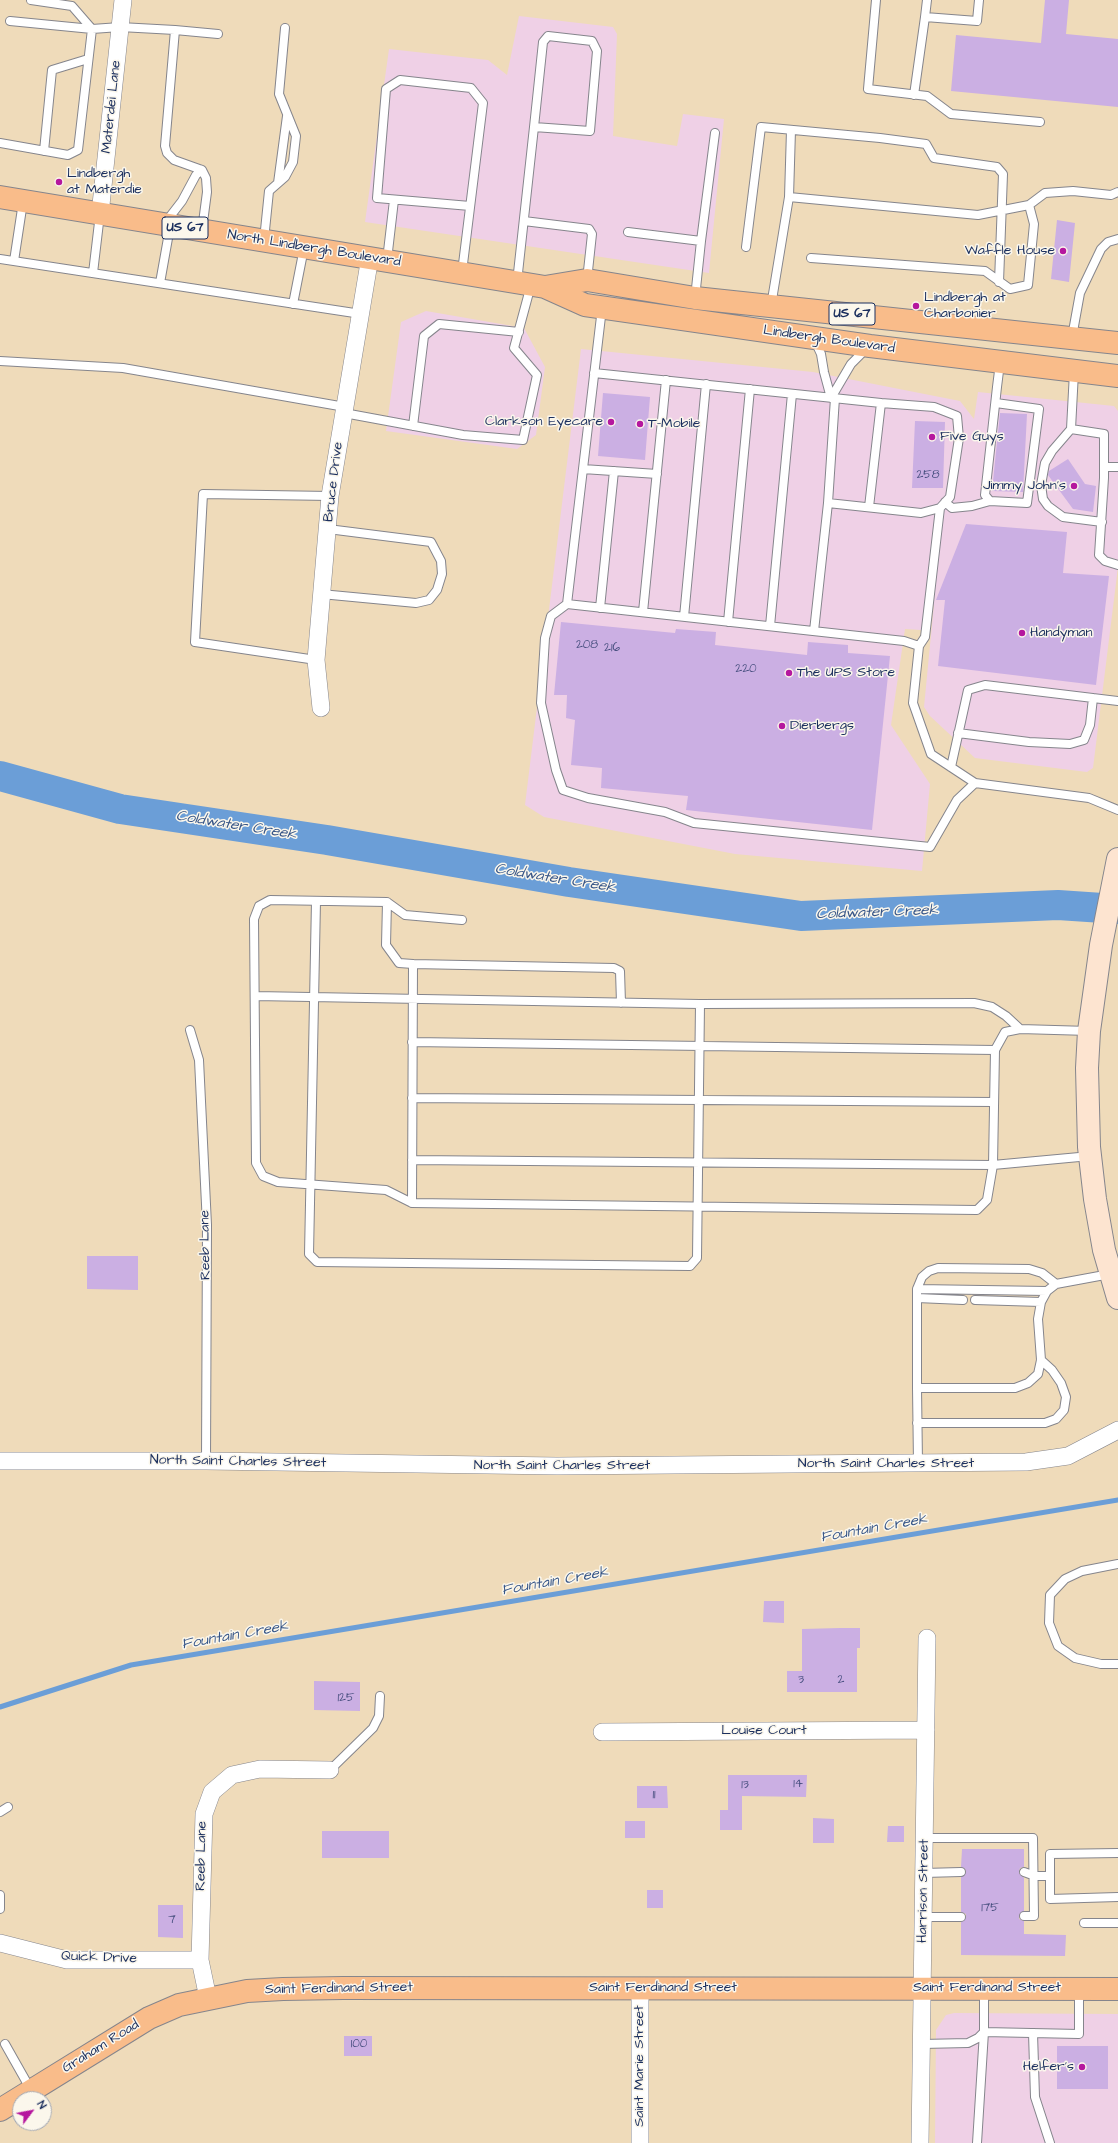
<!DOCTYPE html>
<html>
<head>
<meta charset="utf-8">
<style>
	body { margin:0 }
	#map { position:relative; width:1118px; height:2143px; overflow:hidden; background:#efdbba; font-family:"Architects Daughter",sans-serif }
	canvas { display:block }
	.north { position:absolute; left:12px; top:2091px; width:40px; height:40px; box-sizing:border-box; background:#fbf7ec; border:1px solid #a1a7b3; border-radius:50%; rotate:58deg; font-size:11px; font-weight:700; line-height:16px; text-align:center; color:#1b2f5e }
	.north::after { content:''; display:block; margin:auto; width:14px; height:18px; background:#b5179e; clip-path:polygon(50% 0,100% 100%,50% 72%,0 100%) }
</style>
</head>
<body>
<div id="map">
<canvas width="1118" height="2143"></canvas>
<div class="north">N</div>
</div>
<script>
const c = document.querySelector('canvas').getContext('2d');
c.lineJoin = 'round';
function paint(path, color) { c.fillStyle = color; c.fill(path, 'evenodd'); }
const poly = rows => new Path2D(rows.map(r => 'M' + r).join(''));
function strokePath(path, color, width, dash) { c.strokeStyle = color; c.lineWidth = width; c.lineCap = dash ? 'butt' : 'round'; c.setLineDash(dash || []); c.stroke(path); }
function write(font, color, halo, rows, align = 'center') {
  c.font = font + ' "Architects Daughter",sans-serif'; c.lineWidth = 3; c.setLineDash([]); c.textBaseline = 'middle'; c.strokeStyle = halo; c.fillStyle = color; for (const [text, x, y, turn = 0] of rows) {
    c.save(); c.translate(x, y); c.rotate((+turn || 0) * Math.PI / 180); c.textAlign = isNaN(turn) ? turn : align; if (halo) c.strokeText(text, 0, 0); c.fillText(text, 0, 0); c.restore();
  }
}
const built = poly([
	[519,16,613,27,617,34,613,136,677,146,683,114,724,119,709,273,365,222,389,49,488,60,507,75],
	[426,311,524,328,545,367,536,435,517,449,386,431,401,322],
	[581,349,813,372,960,401,974,419,978,392,1114,406,1118,411,1118,567,1093,768,1087,772,975,758,930,716,924,707,934,604,921,630,905,629,891,725,930,784,922,871,735,854,544,817,525,805],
	[954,2013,1118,2014,1118,2143,935,2143,936,2030,946,2015]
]);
const stream = poly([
	[0,1707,131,1665,1118,1500]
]);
const river = poly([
	[0,776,120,809,327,840,569,882,801,916,1058,905,1118,909]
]);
const building = poly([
	[1045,0,1069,0,1066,34,1118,39,1118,107,951,91,956,35,1041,43],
	[1057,220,1075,223,1069,282,1051,279],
	[603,393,650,397,645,460,598,456],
	[1000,413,1027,414,1023,492,992,491],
	[915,421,945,422,943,488,912,488],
	[1068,459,1085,484,1096,486,1093,512,1073,509,1048,475,1049,471],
	[966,524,1067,532,1063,573,1109,576,1096,685,938,666,945,600,936,600],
	[561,622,675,633,676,629,716,632,715,645,807,655,808,642,848,645,848,653,890,656,872,830,686,810,688,796,601,788,602,768,571,765,575,720,566,718,567,695,554,695],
	[87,1256,138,1256,138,1290,87,1289],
	[764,1601,784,1601,784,1623,763,1622],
	[840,1628,860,1628,860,1648,857,1648,857,1692,787,1692,787,1671,802,1671,802,1629],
	[314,1681,360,1682,360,1711,314,1710],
	[728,1775,807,1775,806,1797,742,1796,742,1830,720,1830,720,1810,728,1810],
	[637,1786,667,1786,668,1808,637,1808],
	[813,1818,834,1819,834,1843,813,1843],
	[625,1821,645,1821,645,1838,625,1838],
	[888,1826,904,1826,904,1842,887,1842],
	[322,1831,389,1831,389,1858,322,1858],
	[962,1849,1024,1849,1024,1867,1020,1868,1019,1873,1024,1878,1024,1911,1019,1916,1019,1919,1024,1921,1024,1934,1066,1935,1065,1956,961,1955,961,1922,966,1917,966,1914,961,1912,961,1877,966,1872,965,1869,961,1867],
	[647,1890,663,1890,663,1908,647,1908],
	[158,1905,183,1905,183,1938,158,1937],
	[344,2036,372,2036,372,2056,344,2056],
	[1057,2046,1108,2046,1108,2089,1057,2089]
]);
const lane = poly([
	[31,0,72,6,92,29],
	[876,0,868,89,927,96,951,114,1040,122],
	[925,17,927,0],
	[10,21,92,29],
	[175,30,218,34],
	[914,95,925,17,977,21,979,0],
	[0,143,68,155,78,150,92,29,120,27,175,30,165,146,167,153,174,160,202,170,206,178,207,192,202,230],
	[44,151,52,70,88,59],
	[278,183,287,116],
	[789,197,978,215,1029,205,1045,193,1073,191,1111,195,1118,192],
	[524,221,589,229,592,234,587,280],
	[165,223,182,201,196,175,202,170],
	[628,232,701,241,715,133],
	[264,240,269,191,285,177,293,162,296,136,279,94,285,28],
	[746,247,761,127,880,138,926,144,934,158,997,167,1003,174,999,282],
	[811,258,985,271,1010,289,1028,285,1034,224,1029,205],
	[0,259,361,314],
	[387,260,394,200],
	[14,261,23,202],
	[462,272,483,103,471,88,400,80,386,89,377,198,470,206],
	[93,273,100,214],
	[517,282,534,127,543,42,548,36,592,41,597,51,590,131,534,127],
	[160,283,170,227],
	[695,298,701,241],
	[293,304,304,248],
	[771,306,789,197,791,130],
	[602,308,567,604,904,641,919,646,913,703,931,754,975,783,1089,798,1118,810],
	[1072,337,1080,293,1101,249,1108,242,1118,239],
	[815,341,821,354,824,372,831,398,851,364,866,349],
	[0,361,123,368,345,407],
	[1074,372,1071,429,1052,451,1045,463,1041,485,1043,499,1048,506,1063,517,1102,522],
	[594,373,881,403,934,407,957,416,959,438,950,497,940,508,925,637,919,646],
	[996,403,1039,409,1027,503,990,501,985,495,997,387,1000,363],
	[344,413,463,435,523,440,537,375,514,348,531,285],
	[413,426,424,336,439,324,519,332],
	[1071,429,1104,434,1104,478,1099,555,1105,561,1118,565],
	[1104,467,1118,467],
	[583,469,657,474],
	[945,502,952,508,972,506,990,501],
	[828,503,921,513,940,508],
	[869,507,881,403],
	[321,594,416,603,429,600,437,590,442,574,441,561,431,542,328,529],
	[567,604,551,616,545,638,541,703,556,770,563,790,588,798,665,812,694,823,930,847,957,800,975,783],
	[600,608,614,471],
	[643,612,666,380],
	[684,617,706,384],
	[728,622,750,389],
	[770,626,792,394],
	[814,631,828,503,835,398],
	[316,660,195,642,203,494,330,496],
	[958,733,1029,742,1070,744,1084,740,1090,725,1093,698],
	[951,767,968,690,985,685,1118,701],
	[316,901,309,1254,317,1262,690,1266,697,1258,700,1004],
	[387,902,386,945,399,963,413,964],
	[255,996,700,1004,974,1003,992,1007,1006,1016,1020,1029],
	[190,1030,199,1060,207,1225,206,1461],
	[1089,1031,1020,1029,1005,1032,995,1050,993,1165,1090,1156],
	[412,1042,995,1050],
	[412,1098,994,1102],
	[412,1160,993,1165,987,1200,977,1210,412,1203,386,1190,278,1182,263,1176,256,1163,254,919,259,906,270,900,387,902,405,915,462,920],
	[412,1203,413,964,614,968,620,971,621,1003],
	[917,1289,1047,1291],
	[917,1298,963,1300],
	[975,1300,1041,1302],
	[917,1388,917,1289,922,1277,929,1271,938,1268,1029,1269,1042,1273,1056,1284],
	[917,1423,1045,1423,1056,1419,1064,1410,1066,1397,1061,1383,1052,1370,1041,1360],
	[918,1463,917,1388,1015,1388,1028,1383,1038,1374,1041,1360,1038,1319,1041,1302,1047,1291,1056,1284,1110,1274],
	[1118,1564,1082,1571,1065,1579,1050,1595,1049,1623,1058,1646,1075,1658,1101,1664,1118,1664],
	[330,1770,373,1728,379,1716,380,1696],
	[0,1812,8,1807],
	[924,1838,1033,1838,1034,1916,1024,1916],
	[1024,1872,1035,1876,1050,1876,1050,1854,1118,1853],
	[924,1873,961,1872],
	[1050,1876,1050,1899,1118,1897],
	[0,1895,0,1909],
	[924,1917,961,1917],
	[1084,1923,1118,1923],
	[984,1989,984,2032,1079,2034,1079,1990],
	[1033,2033,1035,2097,1050,2143],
	[5,2044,31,2090],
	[922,2044,968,2043,978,2038,984,2032],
	[977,2143,984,2032]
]);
const street = poly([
	[100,214,123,0],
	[321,708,316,660,330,496,370,257],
	[0,1461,206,1461,557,1466,1026,1462,1068,1456,1118,1430],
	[602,1732,926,1730],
	[0,1943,67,1960,200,1960],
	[208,1998,200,1960,204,1814,212,1792,232,1775,260,1769,330,1770],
	[640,2143,640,1988],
	[920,2143,927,1638]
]);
const secondary = poly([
	[1118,859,1101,945,1089,1031,1087,1068,1089,1147,1095,1199,1104,1250,1118,1298]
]);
const primary = poly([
	[0,197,545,287,585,305,870,346,1118,376],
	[545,287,587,280,695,298,1118,343],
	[0,2110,149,2018,179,2005,247,1991,283,1989,343,1988,1118,1989]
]);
const markers = [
	[59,182,4,"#b5179e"],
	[1063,251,4,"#b5179e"],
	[916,306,4,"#b5179e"],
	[611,422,4,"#b5179e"],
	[640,424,4,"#b5179e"],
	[932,437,4,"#b5179e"],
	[1074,486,4,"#b5179e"],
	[1022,633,4,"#b5179e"],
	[789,673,4,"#b5179e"],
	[782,726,4,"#b5179e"],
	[1082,2067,4,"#b5179e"]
];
const numberNames = [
	["258",928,475],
	["208",587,645],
	["216",612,648],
	["220",746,669],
	["3",801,1680],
	["2",841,1680],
	["125",346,1698],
	["14",798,1784],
	["13",745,1785],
	["11",654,1795],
	["175",990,1908],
	["7",172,1920],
	["100",359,2044]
];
const shields = [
	[185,228,46],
	[852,314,46]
];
const shieldNames = [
	["US 67",185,228],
	["US 67",852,314]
];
const streetNames = [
	["Materdei Lane",112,107,-84],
	["North Lindbergh Boulevard",314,249,9],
	["Lindbergh Boulevard",829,340,8],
	["Bruce Drive",334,482,-83],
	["Reeb Lane",206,1245,-91],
	["North Saint Charles Street",238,1462,1],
	["North Saint Charles Street",886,1464],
	["North Saint Charles Street",562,1466],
	["Louise Court",764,1731],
	["Reeb Lane",202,1856,-89],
	["Harrison Street",924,1891,-89],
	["Quick Drive",99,1958,2],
	["Saint Ferdinand Street",663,1988],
	["Saint Ferdinand Street",987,1988],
	["Saint Ferdinand Street",339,1989,-1],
	["Graham Road",101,2047,-32],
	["Saint Marie Street",640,2066,-90]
];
const poiNames = [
	["Lindbergh",67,174],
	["at Materdie",67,190],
	["Waffle House",1055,251,"right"],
	["Lindbergh at",924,298],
	["Charbonier",924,314],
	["Clarkson Eyecare",603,422,"right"],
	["T-Mobile",648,424],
	["Five Guys",940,437],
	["Jimmy John's",1066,486,"right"],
	["Handyman",1030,633],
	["The UPS Store",797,673],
	["Dierbergs",790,726],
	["Helfer's",1074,2067,"right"]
];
const waterNames = [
	["Coldwater Creek",236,826,9],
	["Coldwater Creek",555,879,9],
	["Coldwater Creek",877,913,-2],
	["Fountain Creek",874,1529,-10],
	["Fountain Creek",555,1582,-10],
	["Fountain Creek",235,1636,-10]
];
paint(built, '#efd0e6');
strokePath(stream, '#6b9ed7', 5);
strokePath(river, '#6b9ed7', 30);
paint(building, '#cbafe3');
strokePath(lane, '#85858c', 10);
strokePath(street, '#85858c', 18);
strokePath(secondary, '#85858c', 24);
strokePath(primary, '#85858c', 24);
strokePath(lane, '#fff', 8);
strokePath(street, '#fff', 17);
strokePath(secondary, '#fde4d0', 22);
strokePath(primary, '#f9bc8a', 22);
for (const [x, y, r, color] of markers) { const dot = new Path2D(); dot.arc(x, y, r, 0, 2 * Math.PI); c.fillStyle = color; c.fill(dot); strokePath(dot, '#fbf7ec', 1.5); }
write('12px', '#474f7f', null, numberNames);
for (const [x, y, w] of shields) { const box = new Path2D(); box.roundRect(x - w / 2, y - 11, w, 22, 3); c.fillStyle = '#fbf7ec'; c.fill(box); strokePath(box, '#1b2f5e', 1); }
write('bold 13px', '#1b2f5e', null, shieldNames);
write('14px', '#1b2f5e', '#fbf7ec', streetNames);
write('14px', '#1b2f5e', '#fbf7ec', poiNames, 'left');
write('italic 15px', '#375688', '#fbf7ec', waterNames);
</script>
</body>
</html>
